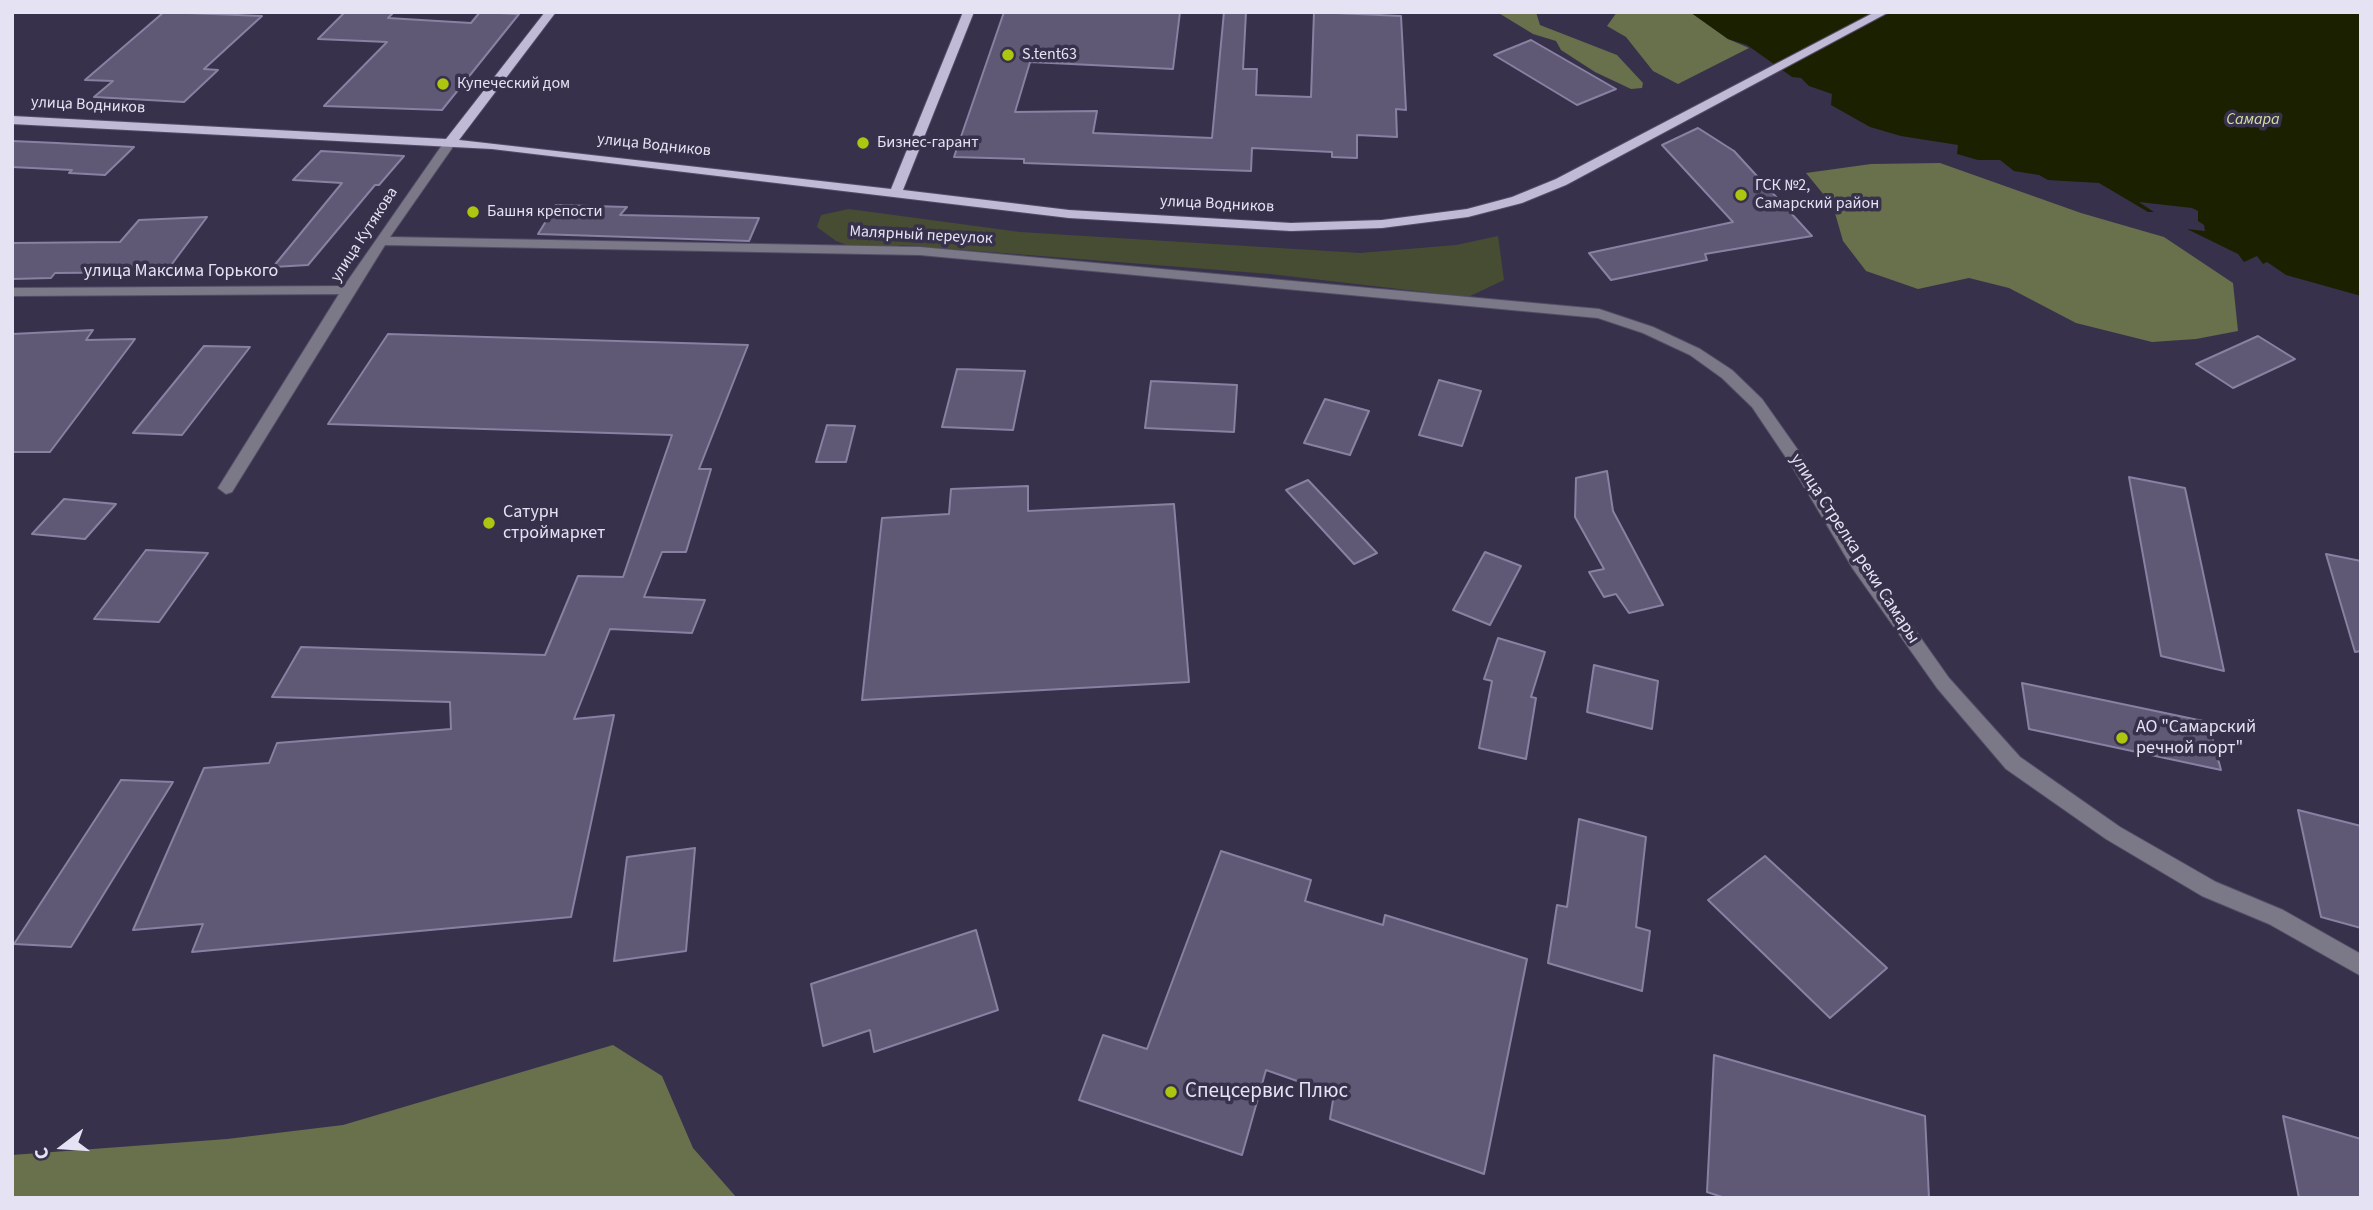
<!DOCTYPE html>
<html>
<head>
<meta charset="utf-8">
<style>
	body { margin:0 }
	#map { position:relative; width:2373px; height:1210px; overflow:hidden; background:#38314c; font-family:"Source Sans 3",sans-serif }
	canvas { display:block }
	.frame { position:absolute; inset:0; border:14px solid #e5e2f3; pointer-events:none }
	.north { position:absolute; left:28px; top:1112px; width:70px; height:70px; -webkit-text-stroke:5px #38314c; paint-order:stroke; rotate:253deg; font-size:19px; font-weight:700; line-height:28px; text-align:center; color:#e5e2f3 }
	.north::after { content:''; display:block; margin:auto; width:24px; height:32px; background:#e5e2f3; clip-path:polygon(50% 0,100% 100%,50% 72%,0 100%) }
</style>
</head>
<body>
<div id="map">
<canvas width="2373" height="1210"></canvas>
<div class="frame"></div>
<div class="north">С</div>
</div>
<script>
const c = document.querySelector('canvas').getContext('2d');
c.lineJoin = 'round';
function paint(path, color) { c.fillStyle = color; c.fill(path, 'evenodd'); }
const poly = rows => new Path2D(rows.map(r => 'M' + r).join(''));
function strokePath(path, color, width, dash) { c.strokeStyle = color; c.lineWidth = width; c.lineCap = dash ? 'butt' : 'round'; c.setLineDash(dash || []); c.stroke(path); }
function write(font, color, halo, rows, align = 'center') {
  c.font = font + ' "Source Sans 3",sans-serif'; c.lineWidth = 7; c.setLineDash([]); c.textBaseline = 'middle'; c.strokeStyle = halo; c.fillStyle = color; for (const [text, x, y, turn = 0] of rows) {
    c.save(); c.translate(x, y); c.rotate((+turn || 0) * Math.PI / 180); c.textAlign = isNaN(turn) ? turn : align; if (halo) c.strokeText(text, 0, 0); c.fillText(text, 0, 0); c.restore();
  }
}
const green = poly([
	[849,209,1020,232,1360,253,1456,245,1498,236,1504,280,1468,297,1270,274,901,245,866,252,836,241,817,227,821,215]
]);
const forest = poly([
	[1497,12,1536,12,1540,25,1617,55,1643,83,1642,88,1631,89,1595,72,1561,50,1556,41,1533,34],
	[1617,12,1690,12,1728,39,1749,48,1678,84,1653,71,1626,37,1607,26],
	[1940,163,2081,213,2164,237,2233,283,2238,331,2196,339,2152,342,2076,323,2009,288,1969,278,1918,289,1866,271,1843,241,1833,206,1806,173,1871,164],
	[613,1045,662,1076,693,1148,737,1198,12,1198,12,1155,227,1139,343,1125]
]);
const water = poly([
	[1690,12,2361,12,2361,296,2286,275,2267,262,2263,264,2257,256,2244,262,2238,254,2187,229,2205,231,2204,225,2198,221,2198,211,2192,208,2139,202,2154,212,2148,212,2099,183,2048,180,2039,175,2014,171,2000,160,1978,160,1957,154,1958,145,1901,136,1870,127,1831,105,1832,94,1809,86,1801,78,1792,77,1747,45,1728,39]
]);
const building = poly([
	[164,12,262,16,204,69,218,70,184,102,94,97,113,81,85,80,164,12],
	[345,12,394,12,388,18,471,23,480,12,519,14,442,110,324,106,387,42,318,39,345,12],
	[1004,12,1180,12,1173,69,1030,62,1015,112,1097,111,1093,133,1212,138,1224,12,1246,12,1243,69,1257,69,1256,95,1311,97,1314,12,1401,16,1406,110,1396,109,1397,137,1357,135,1357,158,1332,157,1332,152,1252,148,1251,171,1024,163,1024,159,954,157,1004,12],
	[1531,40,1616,89,1577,105,1494,55,1531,40],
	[1698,128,1734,151,1812,236,1705,254,1707,260,1611,280,1589,253,1733,222,1662,145,1698,128],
	[12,141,57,143,134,147,105,175,69,173,72,170,12,167,12,141],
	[321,151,404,156,379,185,375,185,308,265,273,267,342,183,293,180,321,151],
	[556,205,627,207,620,215,759,218,749,241,538,234,556,205],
	[207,217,166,272,55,273,51,278,12,279,12,243,120,242,139,220,207,217],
	[93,330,86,340,135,339,50,452,12,452,12,334,93,330],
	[388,334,748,345,699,469,711,469,686,552,662,552,644,597,705,600,692,633,610,629,574,719,614,715,571,917,192,952,203,924,133,930,204,768,269,763,277,743,451,729,450,702,272,697,301,647,545,655,578,576,623,577,672,435,328,424,388,334],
	[2258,336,2295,359,2233,388,2196,364,2258,336],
	[204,346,250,347,182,435,133,433,204,346],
	[957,369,1025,371,1013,430,942,427,957,369],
	[1439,380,1481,391,1462,446,1419,435,1439,380],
	[1151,381,1237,385,1234,432,1145,428,1151,381],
	[1325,399,1369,411,1350,455,1304,443,1325,399],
	[827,425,855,426,846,462,816,462,827,425],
	[1607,471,1613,511,1663,605,1629,613,1616,594,1604,597,1589,572,1604,569,1575,517,1576,478,1607,471],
	[2129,477,2185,488,2224,671,2161,656,2129,477],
	[1308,480,1377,553,1354,564,1286,490,1308,480],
	[1028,486,1028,511,1174,504,1189,682,862,700,882,518,949,514,951,489,1028,486],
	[64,499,116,504,85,539,32,534,64,499],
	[146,550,208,553,159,622,94,619,146,550],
	[1485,552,1521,566,1490,625,1453,610,1485,552],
	[2326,554,2361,561,2361,651,2355,652,2326,554],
	[1498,638,1545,652,1531,697,1536,698,1526,759,1479,748,1492,681,1484,679,1498,638],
	[1594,665,1658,681,1652,729,1587,712,1594,665],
	[2022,683,2208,722,2221,770,2029,729,2022,683],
	[121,780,173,782,71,947,14,944,121,780],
	[2298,810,2361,826,2361,928,2321,917,2298,810],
	[1579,819,1646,837,1636,927,1650,931,1642,991,1548,963,1557,905,1567,907,1579,819],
	[695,848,686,951,614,961,627,857,695,848],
	[1221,851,1311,880,1305,901,1383,925,1385,915,1527,959,1484,1174,1330,1119,1334,1094,1266,1070,1242,1155,1079,1100,1103,1035,1147,1049,1221,851],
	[1765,856,1887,968,1830,1018,1708,900,1765,856],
	[976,930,998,1010,874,1052,870,1030,823,1046,811,984,976,930],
	[1714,1055,1925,1116,1929,1198,1725,1198,1707,1192,1714,1055],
	[2283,1116,2361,1139,2361,1198,2299,1198,2283,1116]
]);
const minor = poly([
	[451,137,457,141,390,237,920,247,1599,309,1653,327,1700,349,1732,370,1762,399,1805,460,1865,559,1949,678,2020,757,2120,827,2216,882,2283,910,2361,954,2361,976,2269,924,2202,896,2106,839,2006,769,1937,688,1853,569,1793,468,1752,407,1722,378,1690,355,1643,333,1598,318,920,255,385,245,232,492,226,494,218,488,339,294,12,296,12,288,344,286,447,138,451,137]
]);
const major = poly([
	[545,12,556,12,459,140,891,189,963,12,974,12,903,190,1069,210,1291,223,1382,220,1467,209,1512,197,1556,179,1875,12,1889,12,1566,185,1522,203,1468,217,1382,228,1291,231,1069,218,492,149,12,124,12,116,446,139,545,12]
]);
const markers = [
	[1008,55,7,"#adc610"],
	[443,84,7,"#adc610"],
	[863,143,7,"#adc610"],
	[1741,195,7,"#adc610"],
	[473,212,7,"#adc610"],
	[489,523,7,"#adc610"],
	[2122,738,7,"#adc610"],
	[1171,1092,7,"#adc610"]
];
const farPoinames = [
	["S.tent63",1022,55],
	["Купеческий дом",457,84],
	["Бизнес-гарант",877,143],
	["ГСК №2,",1755,186],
	["Самарский район",1755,204],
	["Башня крепости",487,212]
];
const farStreetnames = [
	["улица Водников",88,106,3],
	["улица Водников",654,146,6],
	["улица Водников",1217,205,3],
	["улица Кутякова",365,235,-57],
	["Малярный переулок",921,236,3]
];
const farWaternames = [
	["Самара",2253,120]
];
const streetNames = [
	["улица Максима Горького",181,272],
	["улица Стрелка реки Самары",1854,549,57]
];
const poiNames = [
	["Сатурн",503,513],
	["строймаркет",503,534],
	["АО \"Самарский",2136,728],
	["речной порт\"",2136,749]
];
const nearPoinames = [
	["Спецсервис Плюс",1185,1092]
];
paint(green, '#474d32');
paint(forest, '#68704c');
paint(water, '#1b2100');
paint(building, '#5f5976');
strokePath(building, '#8881a1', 2);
strokePath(minor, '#544d67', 2);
strokePath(major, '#544d67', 2);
paint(minor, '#7b7987');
paint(major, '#c0bad7');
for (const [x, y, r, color] of markers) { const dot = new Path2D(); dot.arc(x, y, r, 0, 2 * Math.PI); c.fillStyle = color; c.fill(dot); strokePath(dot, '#38314c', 2.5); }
write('16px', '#e5e2f3', '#38314c', farPoinames, 'left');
write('16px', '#e5e2f3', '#38314c', farStreetnames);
write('italic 16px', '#d2e1a1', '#38314c', farWaternames);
write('18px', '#e5e2f3', '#38314c', streetNames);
write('18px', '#e5e2f3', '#38314c', poiNames, 'left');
write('21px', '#e5e2f3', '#38314c', nearPoinames, 'left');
</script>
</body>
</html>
